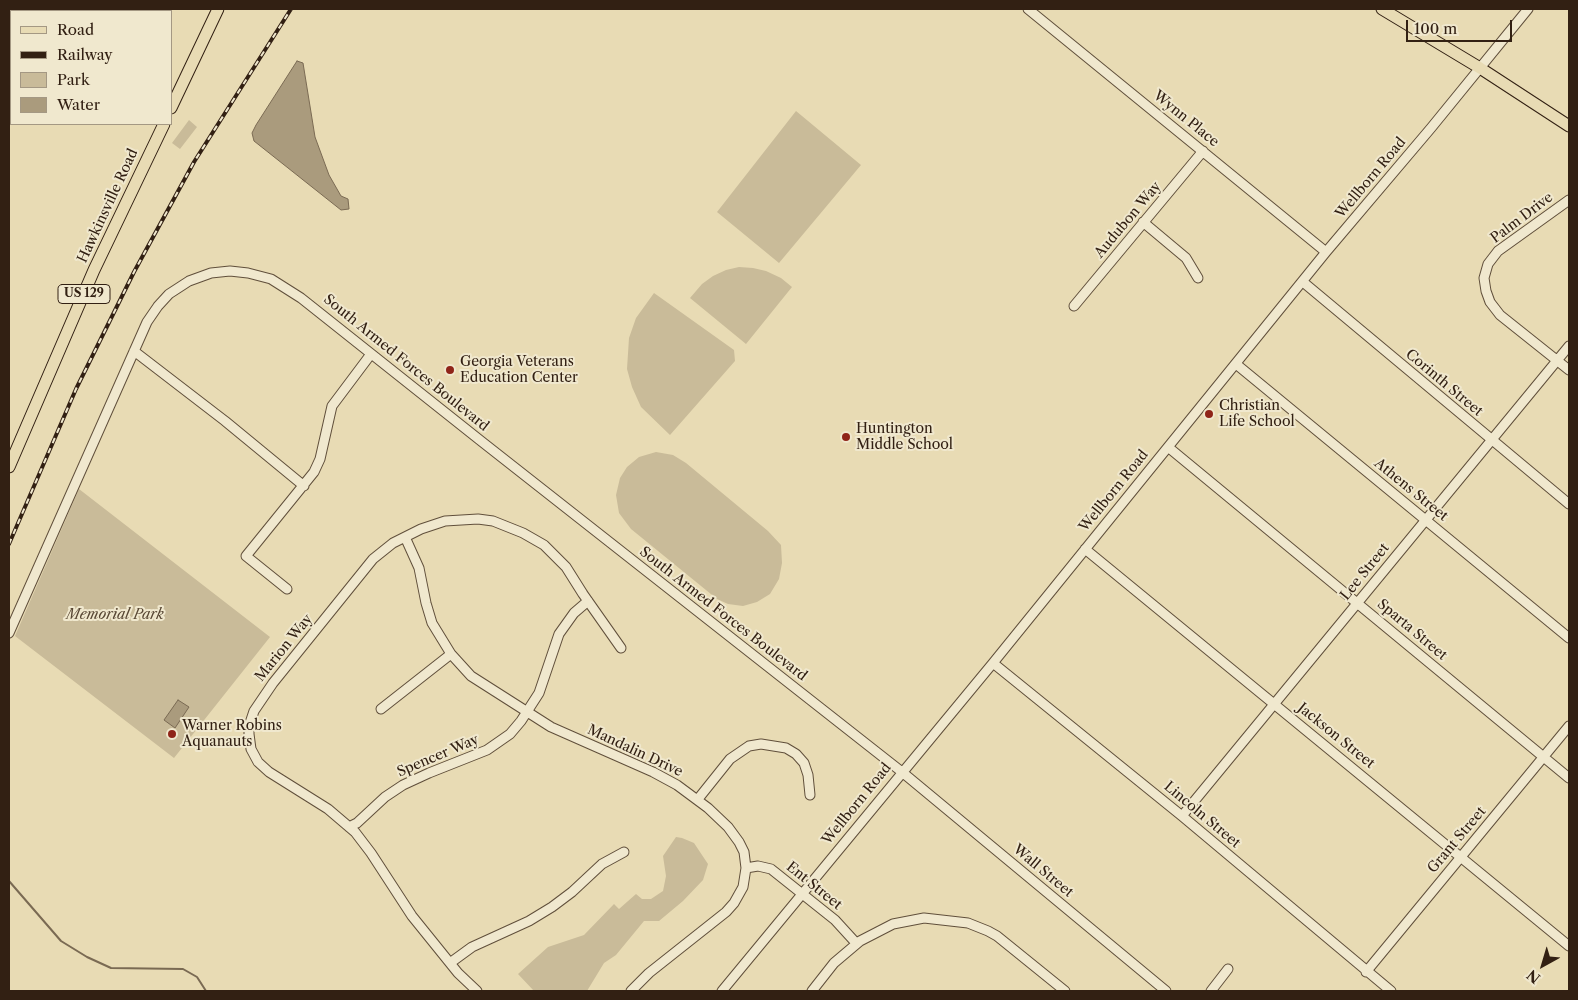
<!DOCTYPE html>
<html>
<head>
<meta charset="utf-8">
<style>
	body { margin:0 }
	#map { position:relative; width:1578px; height:1000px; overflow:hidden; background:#e8dbb4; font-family:"Libre Caslon Text",serif }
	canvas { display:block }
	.frame { position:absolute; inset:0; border:10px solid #322013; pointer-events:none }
	.legend { position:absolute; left:10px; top:10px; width:162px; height:115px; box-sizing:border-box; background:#f0e8ce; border:1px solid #a49883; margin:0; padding:6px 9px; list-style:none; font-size:15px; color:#322013 }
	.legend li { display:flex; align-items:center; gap:10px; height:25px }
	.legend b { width:25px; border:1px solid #a49883 }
	.north { position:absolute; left:1518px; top:940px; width:50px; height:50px; -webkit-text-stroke:4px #f0e8ce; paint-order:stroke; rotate:219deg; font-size:14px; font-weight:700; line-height:20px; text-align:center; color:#322013 }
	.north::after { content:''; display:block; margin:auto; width:18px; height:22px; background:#322013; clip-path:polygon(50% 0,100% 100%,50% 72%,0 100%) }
	.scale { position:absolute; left:1406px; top:20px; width:106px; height:22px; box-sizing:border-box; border:2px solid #322013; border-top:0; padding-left:6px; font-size:15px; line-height:18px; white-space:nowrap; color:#322013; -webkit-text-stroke:4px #f0e8ce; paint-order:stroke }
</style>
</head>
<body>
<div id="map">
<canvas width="1578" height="1000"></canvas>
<div class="frame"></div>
<ul class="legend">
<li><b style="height:6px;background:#e8dbb4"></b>Road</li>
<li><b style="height:6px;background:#322013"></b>Railway</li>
<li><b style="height:14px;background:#c9bb99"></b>Park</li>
<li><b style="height:14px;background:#aa9b7d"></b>Water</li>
</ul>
<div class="north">N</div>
<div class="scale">100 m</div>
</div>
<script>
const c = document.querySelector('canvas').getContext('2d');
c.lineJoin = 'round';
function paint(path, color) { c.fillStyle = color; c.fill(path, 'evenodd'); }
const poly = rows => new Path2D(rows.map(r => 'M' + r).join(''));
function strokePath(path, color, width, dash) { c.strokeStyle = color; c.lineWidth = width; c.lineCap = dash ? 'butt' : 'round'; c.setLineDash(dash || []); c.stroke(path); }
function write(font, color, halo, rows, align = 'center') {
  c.font = font + ' "Libre Caslon Text",serif'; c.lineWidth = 4; c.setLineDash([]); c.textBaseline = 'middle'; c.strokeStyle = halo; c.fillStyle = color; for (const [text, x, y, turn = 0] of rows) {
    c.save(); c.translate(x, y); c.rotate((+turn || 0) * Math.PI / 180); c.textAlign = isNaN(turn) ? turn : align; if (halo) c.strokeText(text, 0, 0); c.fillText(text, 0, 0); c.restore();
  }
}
const green = poly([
	[796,111,861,165,779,263,717,212],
	[189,120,197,127,180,149,172,143],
	[739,267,753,268,766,271,781,278,792,287,746,344,690,298,702,284,713,276,726,270],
	[654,293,734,350,735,361,670,435,641,407,632,387,627,369,629,338,636,318],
	[656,452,673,455,686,463,768,531,781,545,782,563,779,579,770,594,757,602,743,606,728,604,717,599,631,529,619,513,616,495,620,478,627,467,639,457],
	[79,489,270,637,174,758,15,636],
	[676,837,682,838,694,843,708,864,703,880,683,901,659,921,644,921,616,955,604,963,587,991,534,991,518,974,548,947,584,935,614,904,619,909,636,894,642,899,651,899,663,891,666,876,663,856]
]);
const water = poly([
	[297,61,303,63,315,137,329,175,341,196,348,199,349,209,341,210,254,141,252,133,256,125,297,61],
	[178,700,189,707,175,728,164,720,178,700]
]);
const stream = poly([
	[9,881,61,941,87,957,111,968,183,969,197,977,206,991]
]);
const minor = poly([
	[1028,9,1326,252],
	[1569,200,1498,251,1488,264,1484,278,1486,291,1490,302,1500,315,1569,370],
	[1143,222,1186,258,1198,278],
	[1303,282,1569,504],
	[1074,306,1203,151],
	[134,351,225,421,304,486],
	[1236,364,1569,638],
	[1168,447,1569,778],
	[405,537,419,568,426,603,432,623,451,654,471,676,551,727,653,772,677,785,708,808,728,827,739,842,744,852,746,868,743,887,734,903,726,912,649,973,631,991],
	[1085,549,1569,946],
	[287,589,246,556,314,472,320,459,332,406,371,354],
	[9,633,147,322,158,306,169,294,189,281,211,273,230,271,248,273,271,279,301,298,481,441,902,772,1166,991],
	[993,663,1182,816,1391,991],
	[381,709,451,654],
	[698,799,730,759,749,746,761,744,786,748,796,754,804,763,808,775,810,795],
	[1182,816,1569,346],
	[349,827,357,823,385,797,403,785,429,773,487,750,510,734,521,721,539,693,559,634,574,613,588,601],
	[746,868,758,866,771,869,835,920,856,943],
	[450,963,472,947,529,921,552,907,572,892,602,864,624,852],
	[1366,972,1569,726],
	[477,991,458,973,412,916,371,853,355,832,328,809,269,772,258,762,251,749,249,734,249,726,254,711,273,683,373,559,393,543,421,529,445,521,478,519,493,521,523,533,544,545,566,567,583,594,621,648],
	[722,991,993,663,1326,252,1431,128,1528,9],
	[812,991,834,963,860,941,893,924,924,918,968,923,988,931,997,936,1065,991],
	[1211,991,1228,969]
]);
const major = poly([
	[1382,9,1480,68,1569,126],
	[171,108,218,9],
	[9,467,94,270,164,124]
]);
const rail = poly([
	[9,544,76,389,134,272,194,162,291,9]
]);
const markers = [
	[450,370,5,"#8f2418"],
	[1209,414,5,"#8f2418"],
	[846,437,5,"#8f2418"],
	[172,734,5,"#8f2418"]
];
const shields = [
	[84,294,52]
];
const shieldNames = [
	["US 129",84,294]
];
const streetNames = [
	["Wynn Place",1186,119,39],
	["Wellborn Road",1371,178,-50],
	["Hawkinsville Road",108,206,-65],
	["Palm Drive",1522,218,-37],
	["Audubon Way",1128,220,-50],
	["South Armed Forces Boulevard",406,363,39],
	["Corinth Street",1444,383,40],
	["Athens Street",1411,490,39],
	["Wellborn Road",1114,491,-51],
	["Lee Street",1365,572,-51],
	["South Armed Forces Boulevard",723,614,38],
	["Sparta Street",1412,630,40],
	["Marion Way",284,648,-51],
	["Jackson Street",1336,736,39],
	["Mandalin Drive",635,751,25],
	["Spencer Way",438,756,-23],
	["Wellborn Road",857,804,-51],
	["Lincoln Street",1202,815,40],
	["Grant Street",1457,840,-50],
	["Wall Street",1043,871,40],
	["Ent Street",814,886,39]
];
const poiNames = [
	["Georgia Veterans",460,362],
	["Education Center",460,378],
	["Christian",1219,406],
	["Life School",1219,422],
	["Huntington",856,429],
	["Middle School",856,445],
	["Warner Robins",182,726],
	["Aquanauts",182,742]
];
const parkNames = [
	["Memorial Park",115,615]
];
paint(green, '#c9bb99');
paint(water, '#aa9b7d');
strokePath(water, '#7a6a53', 1);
strokePath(stream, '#7a6a53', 2);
strokePath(minor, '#604f3b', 11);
strokePath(major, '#322013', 13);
strokePath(minor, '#f0e8ce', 9);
strokePath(major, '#e8dbb4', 11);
strokePath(rail, '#322013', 4);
strokePath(rail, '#f0e8ce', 2, [5.5]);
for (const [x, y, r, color] of markers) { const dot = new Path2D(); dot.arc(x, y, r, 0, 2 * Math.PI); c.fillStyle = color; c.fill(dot); strokePath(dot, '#f0e8ce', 2); }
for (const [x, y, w] of shields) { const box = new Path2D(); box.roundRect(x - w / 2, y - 9.5, w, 19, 4); c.fillStyle = '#f0e8ce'; c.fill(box); strokePath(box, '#322013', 1); }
write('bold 12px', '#322013', null, shieldNames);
write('14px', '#322013', '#f0e8ce', streetNames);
write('14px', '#322013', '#f0e8ce', poiNames, 'left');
write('italic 14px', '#584734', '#f0e8ce', parkNames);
</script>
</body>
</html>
